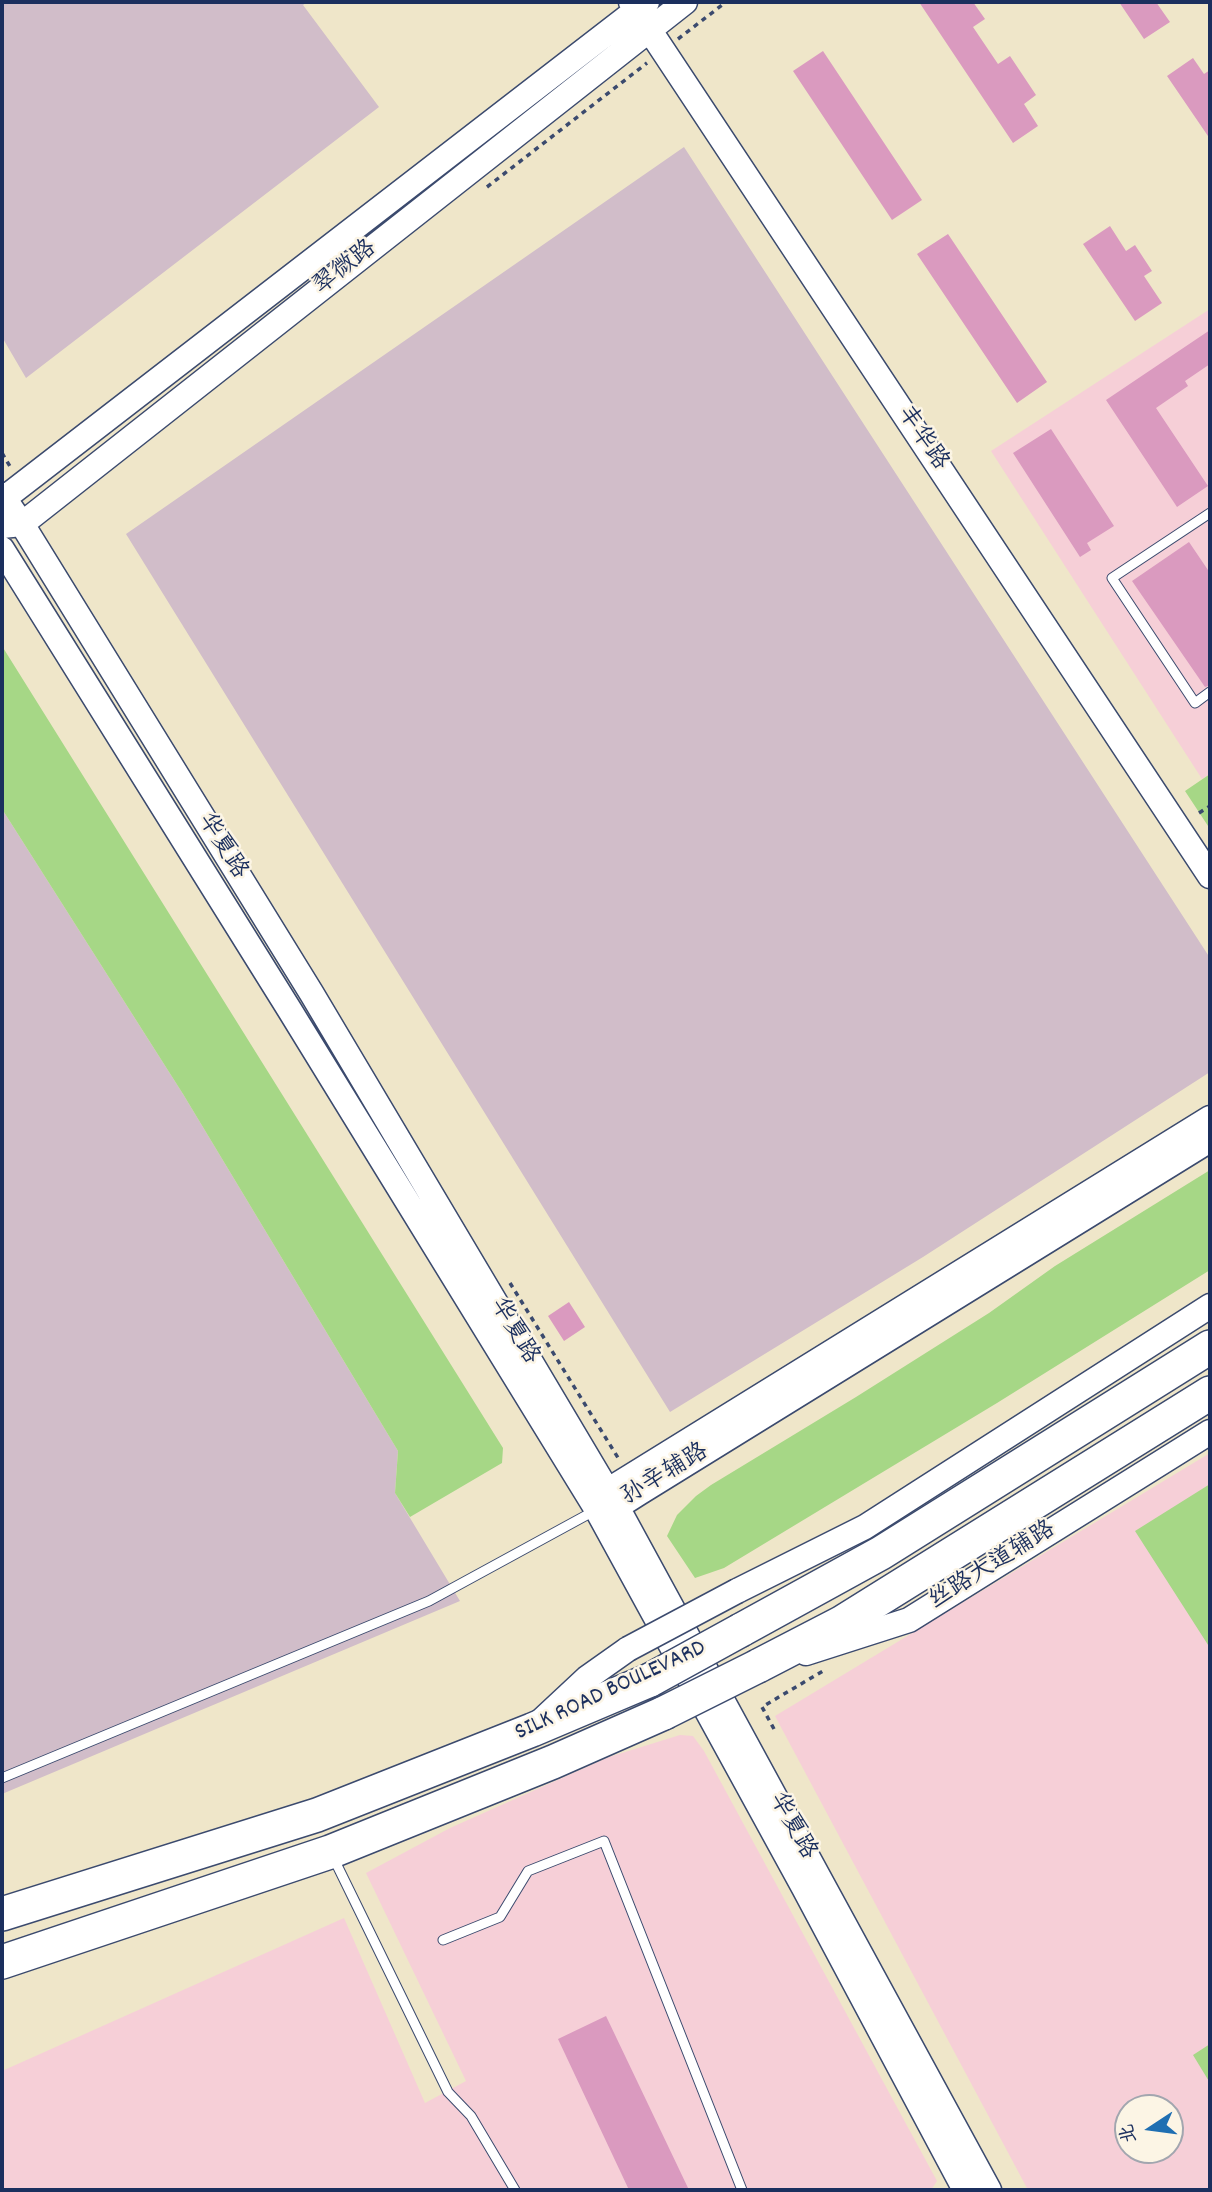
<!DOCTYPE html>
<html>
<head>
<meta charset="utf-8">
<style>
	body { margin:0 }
	#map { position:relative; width:1212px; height:2192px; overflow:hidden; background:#efe6c9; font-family:Dekko,"LXGW WenKai TC",sans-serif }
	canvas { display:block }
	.frame { position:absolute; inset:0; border:4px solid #1b2f5e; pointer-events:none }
	.north { position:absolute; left:1114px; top:2094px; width:70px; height:70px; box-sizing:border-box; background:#fcf5e5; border:2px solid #a2a6af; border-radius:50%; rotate:257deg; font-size:19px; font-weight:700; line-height:28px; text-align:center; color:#1b2f5e }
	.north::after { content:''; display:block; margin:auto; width:24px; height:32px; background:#1f6fb2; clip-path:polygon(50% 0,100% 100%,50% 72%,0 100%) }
</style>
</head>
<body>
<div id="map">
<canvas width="1212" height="2192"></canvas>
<div class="frame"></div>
<div class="north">北</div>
</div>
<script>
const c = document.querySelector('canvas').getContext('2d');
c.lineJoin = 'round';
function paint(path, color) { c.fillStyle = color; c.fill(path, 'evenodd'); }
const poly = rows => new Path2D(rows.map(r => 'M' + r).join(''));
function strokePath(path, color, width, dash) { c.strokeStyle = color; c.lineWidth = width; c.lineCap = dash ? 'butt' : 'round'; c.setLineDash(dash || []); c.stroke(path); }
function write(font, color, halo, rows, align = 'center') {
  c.font = font + ' Dekko,"LXGW WenKai TC",sans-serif'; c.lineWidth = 5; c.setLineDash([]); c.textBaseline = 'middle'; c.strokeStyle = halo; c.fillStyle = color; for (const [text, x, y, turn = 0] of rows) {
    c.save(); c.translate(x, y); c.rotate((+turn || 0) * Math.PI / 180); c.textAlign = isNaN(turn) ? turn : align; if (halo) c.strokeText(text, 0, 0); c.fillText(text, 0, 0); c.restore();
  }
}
const built = poly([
	[1210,309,1210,774,1202,779,991,451],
	[1210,1453,1210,2190,1028,2190,775,1716],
	[1128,2108,1170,2108,1170,2150,1128,2150],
	[680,1735,693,1736,704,1751,937,2181,931,2190,2,2190,2,2071,344,1918,425,2103,466,2081,366,1873,450,1828,609,1757]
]);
const industrial = poly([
	[2,2,307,2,303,5,379,107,26,378,2,337],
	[684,147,1210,958,1210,1072,923,1257,670,1412,126,534],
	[2,809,183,1094,398,1451,395,1493,460,1601,2,1794]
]);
const green = poly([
	[2,646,503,1448,502,1463,410,1517,395,1493,398,1451,183,1094,2,809],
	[1210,774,1210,829,1185,791],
	[1210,1170,1210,1270,997,1403,724,1568,695,1578,667,1536,677,1515,696,1496,711,1485,856,1397,989,1313,1055,1266],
	[1210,1484,1210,1648,1135,1531],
	[1210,2044,1210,2083,1193,2055]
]);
const building = poly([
	[919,2,973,2,985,19,973,27,998,64,1010,56,1036,95,1024,104,1038,126,1013,143],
	[1119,2,1156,2,1170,22,1144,39],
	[823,51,922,200,892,220,793,71],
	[1193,58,1204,74,1210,70,1210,139,1167,76],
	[1110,226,1126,251,1135,245,1152,271,1144,276,1162,303,1135,321,1083,244],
	[948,234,1047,382,1017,403,917,254],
	[1210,330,1210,364,1185,381,1188,386,1156,408,1208,486,1177,507,1106,400],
	[1051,429,1114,526,1087,543,1091,550,1080,557,1013,453],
	[1189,542,1210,573,1210,685,1205,687,1132,581],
	[569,1302,585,1327,564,1341,548,1316],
	[606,2016,689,2190,629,2190,558,2039]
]);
const path = poly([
	[678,39,726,2],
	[487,187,647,63],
	[2,453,11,468],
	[1199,813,1210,806],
	[510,1283,620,1461],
	[774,1729,762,1707,823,1671]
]);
const lane = poly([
	[1210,513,1112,578,1195,703,1210,692],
	[2,1778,429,1601,596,1510],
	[334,1859,448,2092,471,2116,515,2190],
	[443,1940,500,1917,528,1871,604,1841,742,2190]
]);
const secondary = poly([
	[631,2,1210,876],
	[2,495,22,524,312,994,617,1507,989,2190],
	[2,500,647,2],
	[2,526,22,524,685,2],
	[2,549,289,1009,597,1510,804,1888,965,2190],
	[600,1504,607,1491,1210,1118],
	[601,1509,617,1507,639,1493,1210,1140],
	[737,1591,865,1527,1210,1306],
	[806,1653,909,1620,1210,1432],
	[542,1720,587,1678,628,1649]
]);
const highway = poly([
	[741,1630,881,1553,1210,1347],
	[758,1666,841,1623,1210,1393],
	[2,1914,317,1815,532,1730,650,1680],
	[2,1962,330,1852,553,1762,664,1713]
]);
const secondaryBridge = poly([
	[628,1649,737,1591]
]);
const highwayBridge = poly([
	[650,1680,741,1630],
	[664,1713,758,1666]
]);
const streetNames = [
	["翠微路",346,269,-38],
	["丰华路",921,439,56],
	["华夏路",221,847,58],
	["华夏路",513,1332,59],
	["孙辛辅路",666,1476,-31],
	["丝路大道辅路",993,1567,-32],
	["SILK ROAD BOULEVARD",611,1692,-25],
	["华夏路",791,1827,61]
];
paint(built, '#f6cfd7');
paint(industrial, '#d1bdc9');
paint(green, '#a6d786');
paint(building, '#da9abf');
strokePath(lane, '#3b4a6e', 11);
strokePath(secondary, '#3b4a6e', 27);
strokePath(highway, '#3b4a6e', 36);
strokePath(path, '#3b4a6e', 3.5, [5, 5]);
strokePath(lane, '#fff', 9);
strokePath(secondary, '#fff', 24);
strokePath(highway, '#fff', 33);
strokePath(secondaryBridge, '#3b4a6e', 27, []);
strokePath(highwayBridge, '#3b4a6e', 36, []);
strokePath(secondaryBridge, '#fff', 24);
strokePath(highwayBridge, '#fff', 33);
write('24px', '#1b2f5e', '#fcf5e5', streetNames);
</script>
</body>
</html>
